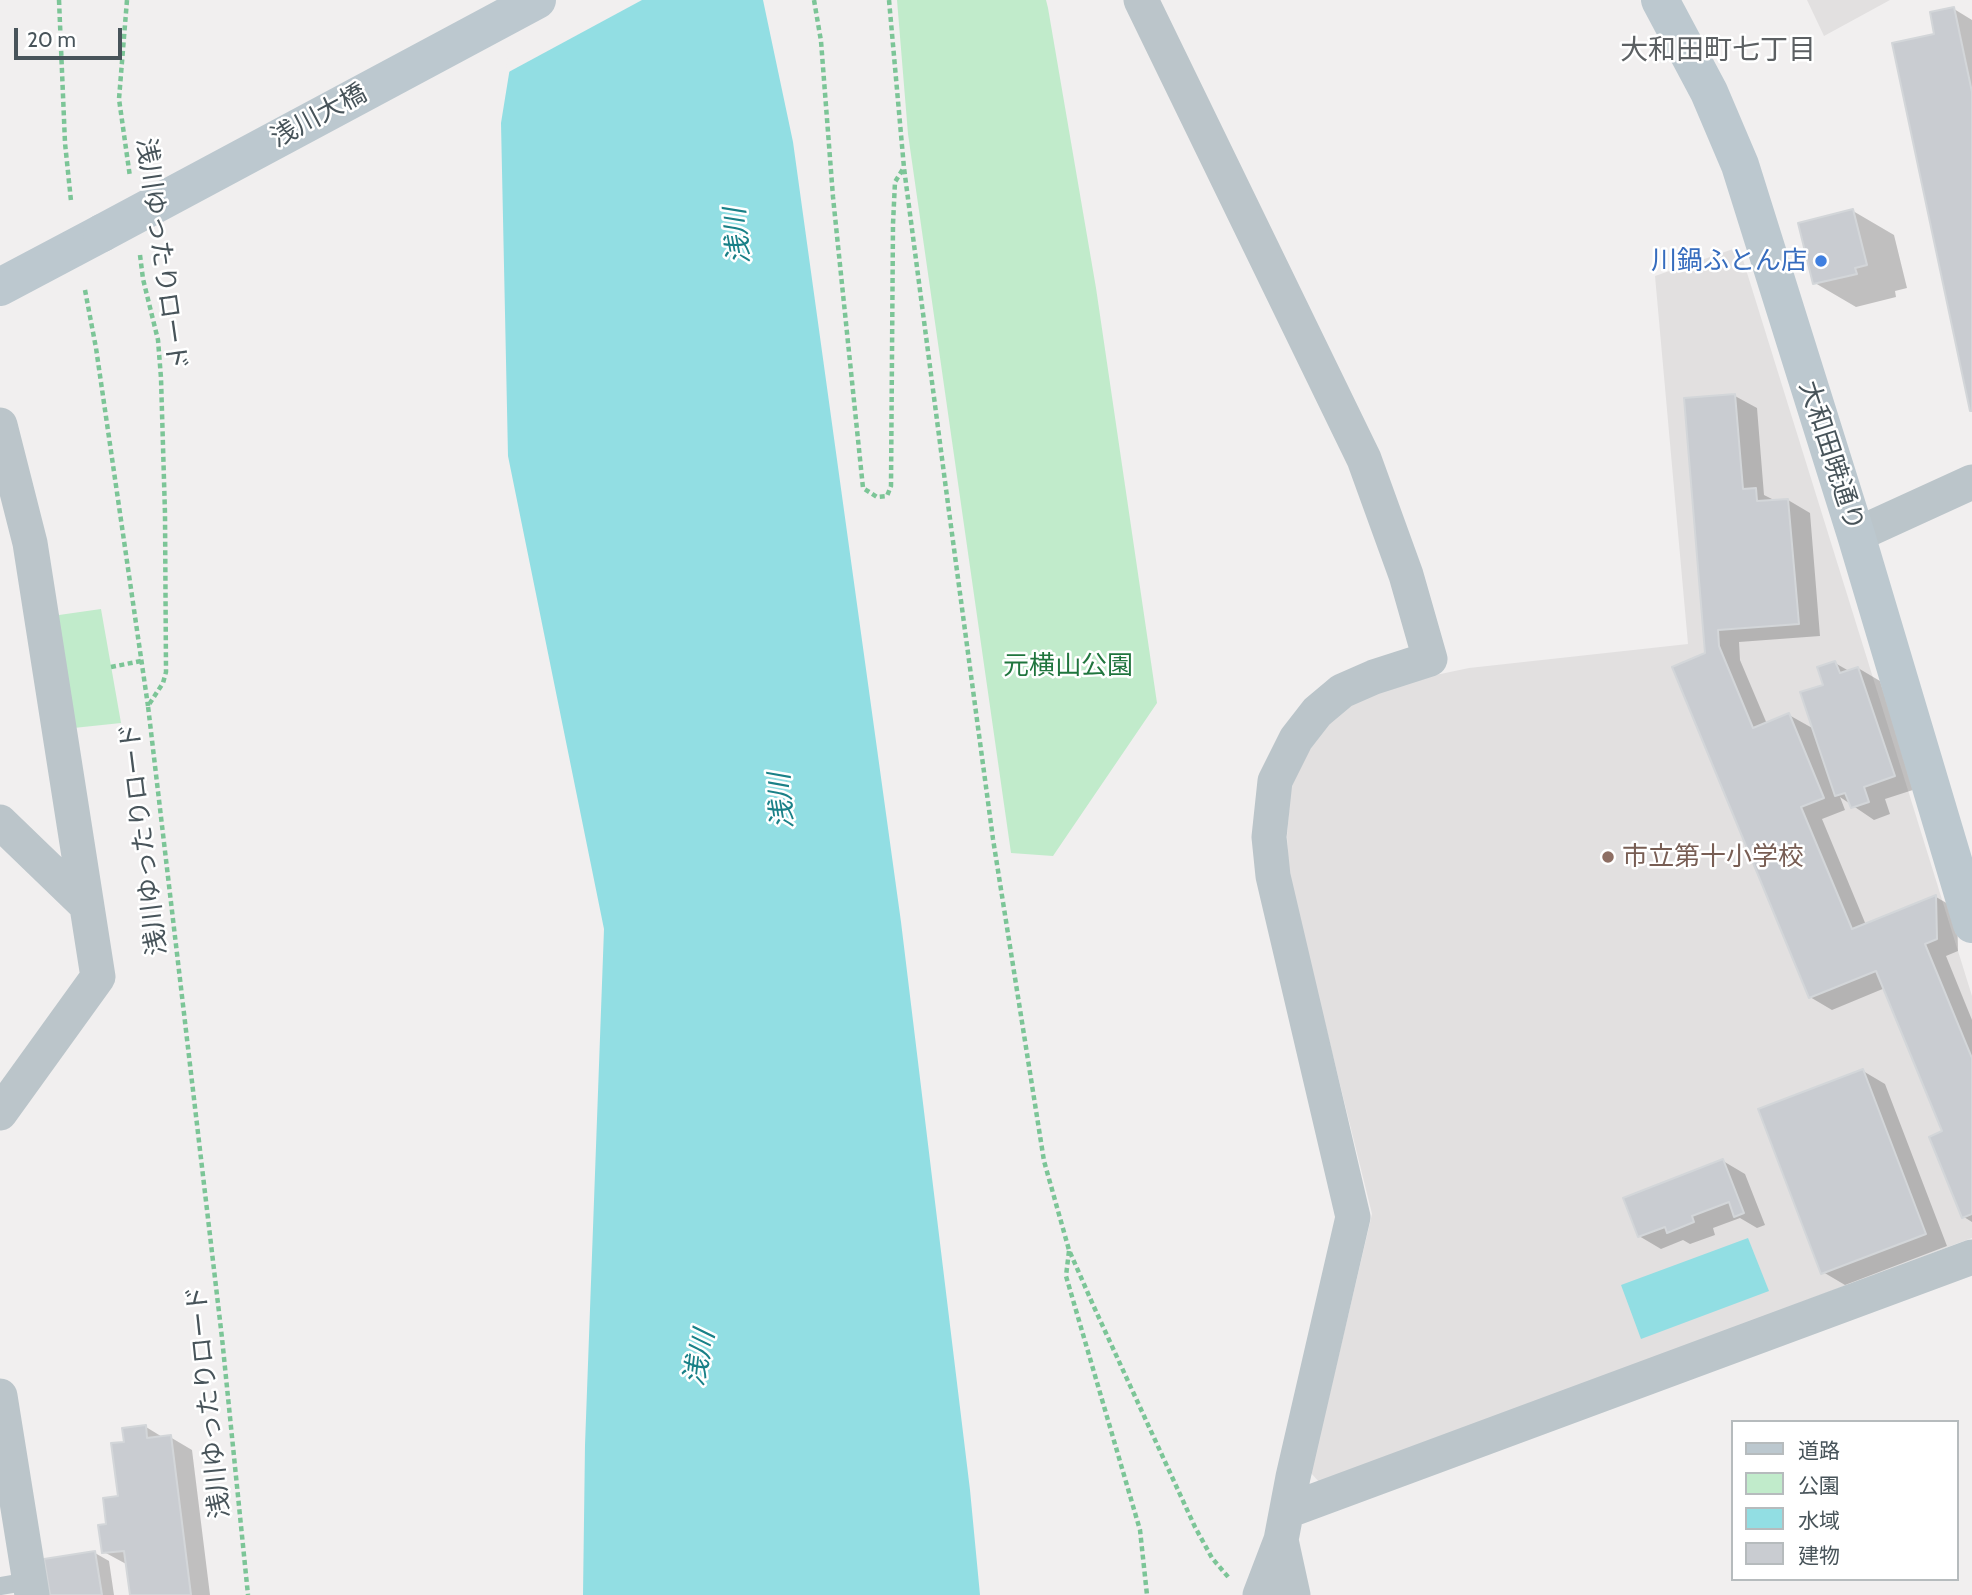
<!DOCTYPE html>
<html>
<head>
<meta charset="utf-8">
<style>
	body { margin:0 }
	#map { position:relative; width:1972px; height:1595px; overflow:hidden; background:#f1efef; font-family:Cabin,"Noto Sans JP",sans-serif }
	canvas { display:block }
	.legend { position:absolute; left:1731px; top:1420px; width:228px; height:161px; box-sizing:border-box; background:#fff; border:2px solid #b6bbbd; margin:0; padding:9px 12px; list-style:none; font-size:21px; color:#48545a }
	.legend li { display:flex; align-items:center; gap:14px; height:35px }
	.legend b { width:35px; border:2px solid #b6bbbd }
	.scale { position:absolute; left:14px; top:28px; width:108px; height:32px; box-sizing:border-box; border:4px solid #48545a; border-top:0; padding-left:9px; font-size:21px; line-height:24px; white-space:nowrap; color:#48545a; -webkit-text-stroke:5px #fff; paint-order:stroke }
</style>
</head>
<body>
<div id="map">
<canvas width="1972" height="1595"></canvas>
<ul class="legend">
<li><b style="height:9px;background:#bcc8cf"></b>道路</li>
<li><b style="height:19px;background:#c1ebcb"></b>公園</li>
<li><b style="height:19px;background:#92dee3"></b>水域</li>
<li><b style="height:19px;background:#c9ccd1"></b>建物</li>
</ul>
<div class="scale">20 m</div>
</div>
<script>
const c = document.querySelector('canvas').getContext('2d');
c.lineJoin = 'round';
function paint(path, color) { c.fillStyle = color; c.fill(path, 'evenodd'); }
const poly = rows => new Path2D(rows.map(r => 'M' + r).join(''));
function strokePath(path, color, width, dash) { c.strokeStyle = color; c.lineWidth = width; c.lineCap = dash ? 'butt' : 'round'; c.setLineDash(dash || []); c.stroke(path); }
function write(font, color, halo, rows, align = 'center') {
  c.font = font + ' Cabin,"Noto Sans JP",sans-serif'; c.lineWidth = 5; c.setLineDash([]); c.textBaseline = 'middle'; c.strokeStyle = halo; c.fillStyle = color; for (const [text, x, y, turn = 0] of rows) {
    c.save(); c.translate(x, y); c.rotate((+turn || 0) * Math.PI / 180); c.textAlign = isNaN(turn) ? turn : align; if (halo) c.strokeText(text, 0, 0); c.fillText(text, 0, 0); c.restore();
  }
}
const education = poly([
	[1807,0,1890,0,1824,36],
	[1739,247,1972,996,1972,1238,1320,1483,1311,1473,1372,1214,1289,878,1287,836,1291,787,1305,749,1347,702,1393,684,1469,668,1688,644,1655,276]
]);
const green = poly([
	[897,0,1046,0,1048,8,1096,288,1157,703,1053,856,1011,853,908,134],
	[101,609,121,723,64,729,45,617]
]);
const water = poly([
	[521,0,763,0,793,142,901,922,970,1490,980,1595,583,1595,585,1445,604,929,508,456,501,123],
	[1748,1238,1769,1291,1641,1339,1621,1285]
]);
const pier = poly([
	[517,0,642,0,505,74]
]);
const shadow = poly([
	[1954,9,1972,20,1972,410,1936,36],
	[1853,211,1894,235,1907,288,1895,291,1896,297,1856,307,1815,283],
	[1735,396,1757,408,1764,495,1776,501,1788,500,1810,513,1820,636,1739,642,1740,660,1767,724,1789,715,1814,729,1825,686,1835,663,1849,671,1858,668,1880,681,1916,789,1885,799,1890,814,1874,820,1840,797,1845,810,1822,819,1866,925,1936,897,1957,909,1958,951,1946,956,1972,1020,1972,1222,1964,1217,1945,1132,1885,988,1832,1010,1810,997,1707,654],
	[1863,1071,1885,1084,1947,1246,1845,1285,1823,1272],
	[1723,1161,1745,1174,1765,1225,1757,1228,1740,1218,1713,1228,1715,1235,1690,1244,1683,1240,1661,1249,1639,1236],
	[146,1427,164,1438,170,1437,192,1450,210,1595,132,1595,128,1565,104,1552,108,1526,120,1497,126,1443],
	[95,1553,109,1561,114,1595,52,1595]
]);
const building = poly([
	[1954,7,1972,92,1972,411,1970,411,1892,43,1934,34,1930,12,1954,7],
	[1853,209,1867,265,1855,268,1857,274,1813,284,1798,223,1853,209],
	[1735,394,1743,489,1756,488,1757,501,1788,499,1799,624,1718,630,1719,646,1753,728,1789,713,1824,798,1801,807,1852,929,1936,895,1937,939,1925,944,1972,1058,1972,1214,1962,1218,1929,1137,1942,1131,1876,971,1809,998,1672,667,1705,653,1684,398,1735,394],
	[1835,661,1840,673,1858,667,1895,776,1864,787,1869,802,1851,808,1845,793,1835,796,1800,692,1823,685,1817,667,1835,661],
	[1863,1069,1926,1234,1821,1274,1758,1109,1863,1069],
	[1723,1159,1744,1213,1734,1217,1729,1202,1692,1216,1694,1222,1667,1233,1665,1227,1638,1237,1623,1198,1723,1159],
	[146,1425,147,1438,171,1435,191,1595,130,1595,124,1551,102,1553,98,1525,106,1524,103,1498,118,1496,111,1443,124,1442,122,1428,146,1425],
	[95,1551,102,1595,50,1595,44,1559,95,1551]
]);
const path = poly([
	[59,0,65,143,71,201],
	[127,0,119,99,130,177],
	[814,0,821,41,833,197,863,488,877,497,887,496,891,486,893,224,895,182,903,169],
	[889,0,904,168,946,489,993,839,1044,1161,1069,1250,1094,1307,1195,1527,1212,1558,1229,1578],
	[140,255,143,279,158,340,161,378,165,514,166,672,163,683,148,706,222,1338,248,1595],
	[85,290,96,348,148,706],
	[111,667,141,661],
	[1069,1251,1066,1276,1140,1530,1147,1595]
]);
const lane = poly([
	[0,1586,30,1581]
]);
const street = poly([
	[1141,0,1364,459,1406,575,1430,659,1374,677,1342,691,1317,712,1296,739,1275,781,1269,837,1273,876,1353,1217,1293,1477,1281,1540,1260,1595],
	[0,425,30,543,98,977,0,1113],
	[1856,535,1972,482],
	[0,822,87,906],
	[0,1396,32,1595],
	[1287,1511,1972,1257],
	[1281,1540,1293,1595]
]);
const secondary = poly([
	[1660,0,1709,92,1740,165,1856,535,1972,924],
	[0,287,102,233]
]);
const secondaryBridge = poly([
	[102,233,537,0]
]);
const markers = [
	[1821,261,7,"#3f7fe0"],
	[1608,857,7,"#8d6e63"]
];
const streetNames = [
	["浅川大橋",319,116,-28],
	["浅川ゆったりロード",161,254,82],
	["大和田暁通り",1831,456,72],
	["浅川ゆったりロード",144,839,-97],
	["浅川ゆったりロード",209,1402,-96]
];
const shopNames = [
	["川鍋ふとん店",1807,261]
];
const parkNames = [
	["元横山公園",1068,666]
];
const educationNames = [
	["市立第十小学校",1622,857]
];
const neighbourhoodNames = [
	["大和田町七丁目",1718,51]
];
const waterNames = [
	["浅川",738,236,-95],
	["浅川",782,801,-94],
	["浅川",700,1358,-78]
];
paint(education, '#e2e0e0');
paint(green, '#c1ebcb');
paint(water, '#92dee3');
paint(pier, '#f1efef');
paint(shadow, '#0003');
paint(building, '#c9ccd1');
strokePath(building, '#d3d6d9', 2);
strokePath(path, '#7cc597', 4.5, [5, 3.5]);
strokePath(lane, '#bbc5ca', 18);
strokePath(street, '#bbc5ca', 35);
strokePath(secondary, '#bcc8cf', 38);
strokePath(secondaryBridge, '#bcc8cf', 38);
for (const [x, y, r, color] of markers) { const dot = new Path2D(); dot.arc(x, y, r, 0, 2 * Math.PI); c.fillStyle = color; c.fill(dot); strokePath(dot, '#fff', 2.5); }
write('26px', '#48545a', '#fff', streetNames);
write('26px', '#366cbe', '#fff', shopNames, 'right');
write('26px', '#20753e', '#fff', parkNames);
write('26px', '#785e54', '#fff', educationNames, 'left');
write('28px', '#5c6063', '#fff', neighbourhoodNames);
write('italic 28px', '#198087', '#fff', waterNames);
</script>
</body>
</html>
